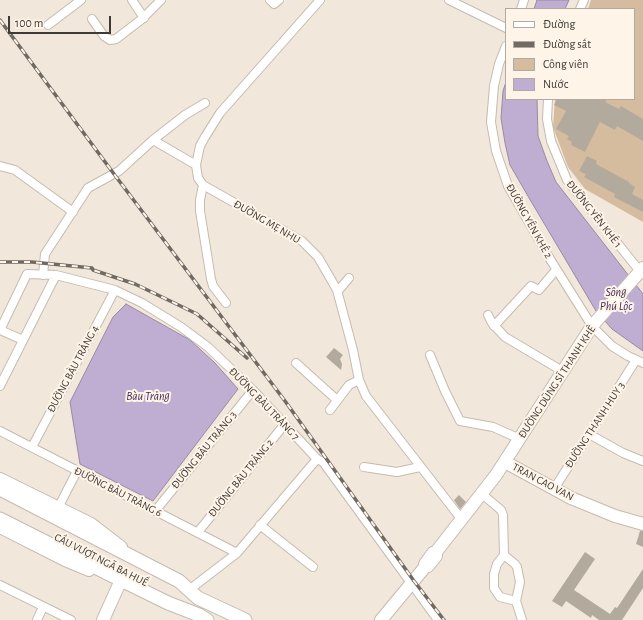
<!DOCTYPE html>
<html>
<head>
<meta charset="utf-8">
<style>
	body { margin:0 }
	#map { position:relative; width:643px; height:620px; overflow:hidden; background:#f1e7db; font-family:"Alegreya Sans",sans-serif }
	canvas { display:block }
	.legend { position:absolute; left:505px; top:8px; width:130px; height:92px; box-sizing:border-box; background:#fef4e8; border:1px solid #b1aaa0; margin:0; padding:5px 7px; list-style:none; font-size:12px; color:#3e3a35 }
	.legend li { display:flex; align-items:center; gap:8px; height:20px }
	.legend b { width:20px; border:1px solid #b1aaa0 }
	.scale { position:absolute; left:8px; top:16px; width:103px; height:18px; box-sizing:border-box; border:2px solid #3e3a35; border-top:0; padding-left:5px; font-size:12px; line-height:14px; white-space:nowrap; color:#3e3a35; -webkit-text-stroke:3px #fef4e8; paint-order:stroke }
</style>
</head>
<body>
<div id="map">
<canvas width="643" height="620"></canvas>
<ul class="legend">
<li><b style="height:5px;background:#fff"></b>Đường</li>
<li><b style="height:5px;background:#706a63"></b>Đường sắt</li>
<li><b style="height:11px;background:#d5bc9f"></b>Công viên</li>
<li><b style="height:11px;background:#c0add2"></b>Nước</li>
</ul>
<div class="scale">100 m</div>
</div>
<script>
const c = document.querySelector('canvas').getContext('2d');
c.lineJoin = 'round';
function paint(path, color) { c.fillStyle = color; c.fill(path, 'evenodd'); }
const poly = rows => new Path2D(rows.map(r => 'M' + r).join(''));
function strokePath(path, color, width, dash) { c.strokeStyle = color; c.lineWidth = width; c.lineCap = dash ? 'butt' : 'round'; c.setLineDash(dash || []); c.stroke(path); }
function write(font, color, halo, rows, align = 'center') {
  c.font = font + ' "Alegreya Sans",sans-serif'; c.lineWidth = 4; c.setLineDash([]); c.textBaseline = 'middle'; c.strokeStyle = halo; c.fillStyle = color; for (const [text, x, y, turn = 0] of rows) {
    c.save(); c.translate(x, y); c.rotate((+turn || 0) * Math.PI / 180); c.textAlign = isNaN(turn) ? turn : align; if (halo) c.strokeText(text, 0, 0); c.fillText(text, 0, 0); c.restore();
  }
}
const green = poly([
	[591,0,643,0,643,222,585,189,568,167,553,127,555,99,634,99,634,9,588,9]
]);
const water = poly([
	[537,0,569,0,565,9,534,9,537,0],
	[506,82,506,99,537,99,538,136,547,161,556,182,643,294,643,351,612,329,596,311,532,203,510,165,505,143,501,118,503,91,506,82],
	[126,304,190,340,215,363,238,389,153,501,80,464,70,402,113,317,126,304]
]);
const building = poly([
	[557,99,607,99,605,102,619,109,621,106,643,119,643,141,617,126,615,130,600,122,585,152,571,145,572,142,567,139,569,136,556,129,566,111,554,105],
	[587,156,597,161,596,164,629,182,629,183,635,187,632,194,643,200,643,212,614,197,615,194,584,177,586,174,579,171],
	[334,348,343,355,340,359,342,364,341,370,326,357],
	[459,495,466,502,460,509,454,500],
	[640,531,643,531,643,547,636,544],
	[585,552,595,559,574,590,610,614,615,607,617,608,643,569,643,588,622,620,599,620,592,615,591,618,566,601,562,607,552,601]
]);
const street = poly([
	[132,0,144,18],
	[270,0,274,4,279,0],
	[320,0,220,113,205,137,200,146,196,165,198,178,203,185,302,241,318,257,337,290,353,350,359,380,366,396,462,520],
	[449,0,506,28],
	[521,9,524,0],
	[580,9,584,0],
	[92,19,104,36,110,40,116,39,142,19,161,0],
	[48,25,81,0],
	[506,46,499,64,494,86,491,122,496,151,508,186,550,259,592,326,612,346,628,356,643,363],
	[548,99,547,119,551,141,567,180,642,274],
	[153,140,196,165],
	[0,166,15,170,73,212],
	[203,185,200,200,200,211,211,279,213,286,226,303],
	[43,275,45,254,88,188,119,171,153,140,185,115,205,103],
	[338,291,349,278],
	[488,315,492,323,505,337,564,372],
	[494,326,531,286,539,290,556,270],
	[0,330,27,274,56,275,115,290,142,303,181,327,208,347,253,390,317,459,323,462,438,620],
	[0,330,23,340],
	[430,355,445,391,460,421,493,427,520,439],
	[296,363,337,400],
	[0,386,56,275],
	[330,410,349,385,359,380],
	[0,431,237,553],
	[589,434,623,453,643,461],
	[32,447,115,290],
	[364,467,397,472,420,467],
	[554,489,636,360],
	[482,494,501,510,503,515,504,555,515,564,517,567,520,582,516,601,522,620],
	[58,508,77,471],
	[156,510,253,390],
	[260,525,313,567],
	[198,532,284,425],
	[504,555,497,564,494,574,494,588,500,597,516,601],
	[0,585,71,620],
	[189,590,237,553,317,459],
	[37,620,43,607]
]);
const secondary = poly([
	[505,462,571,498,615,516,643,524],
	[0,479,91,524,121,547],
	[0,527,65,560,89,570],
	[436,552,436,556,428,566,425,567,425,564,433,553,436,552,496,475,592,326,643,268],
	[103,620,121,580],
	[381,620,425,567]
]);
const primary = poly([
	[0,489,179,581,198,598,245,620],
	[0,519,107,573,168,603,199,615,207,620]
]);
const rail = poly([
	[0,20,114,174,285,401,414,581,444,620],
	[0,262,32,262,92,268,93,270,135,284,197,314,247,358]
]);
const streetNames = [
	["ĐƯỜNG YÊN KHÊ 1",594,214,52],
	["ĐƯỜNG YÊN KHÊ 2",529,221,61],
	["ĐƯỜNG MẸ NHU",267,222,30],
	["ĐƯỜNG BÀU TRẢNG 4",73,369,-62],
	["ĐƯỜNG DŨNG SĨ THANH KHÊ",557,382,-57],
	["ĐƯỜNG BÀU TRẢNG 7",264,404,46],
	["ĐƯỜNG THANH HUY 3",595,425,-57],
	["ĐƯỜNG BÀU TRẢNG 3",204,450,-51],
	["ĐƯỜNG BÀU TRẢNG 2",241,478,-51],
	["TRAN CAO VAN",543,482,28],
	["ĐƯỜNG BÀU TRẢNG 6",118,492,27],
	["CẦU VƯỢT NGÃ BA HUẾ",101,560,27]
];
const waterNames = [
	["Sông",616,292],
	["Phú Lộc",616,306],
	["Bàu Trảng",148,396]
];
paint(green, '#d5bc9f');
paint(water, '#c0add2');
strokePath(water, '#998aa3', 1);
paint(building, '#b3aa9e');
strokePath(street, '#c5bbaf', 10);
strokePath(secondary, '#c5bbaf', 14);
strokePath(primary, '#c5bbaf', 15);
strokePath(street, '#fff', 8);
strokePath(secondary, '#fff', 12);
strokePath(primary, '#fff', 13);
strokePath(rail, '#706a63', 3.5);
strokePath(rail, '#fef4e8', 2, [6]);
write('11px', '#3e3a35', '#fef4e8', streetNames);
write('italic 12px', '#442a59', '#fef4e8', waterNames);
</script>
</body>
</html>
